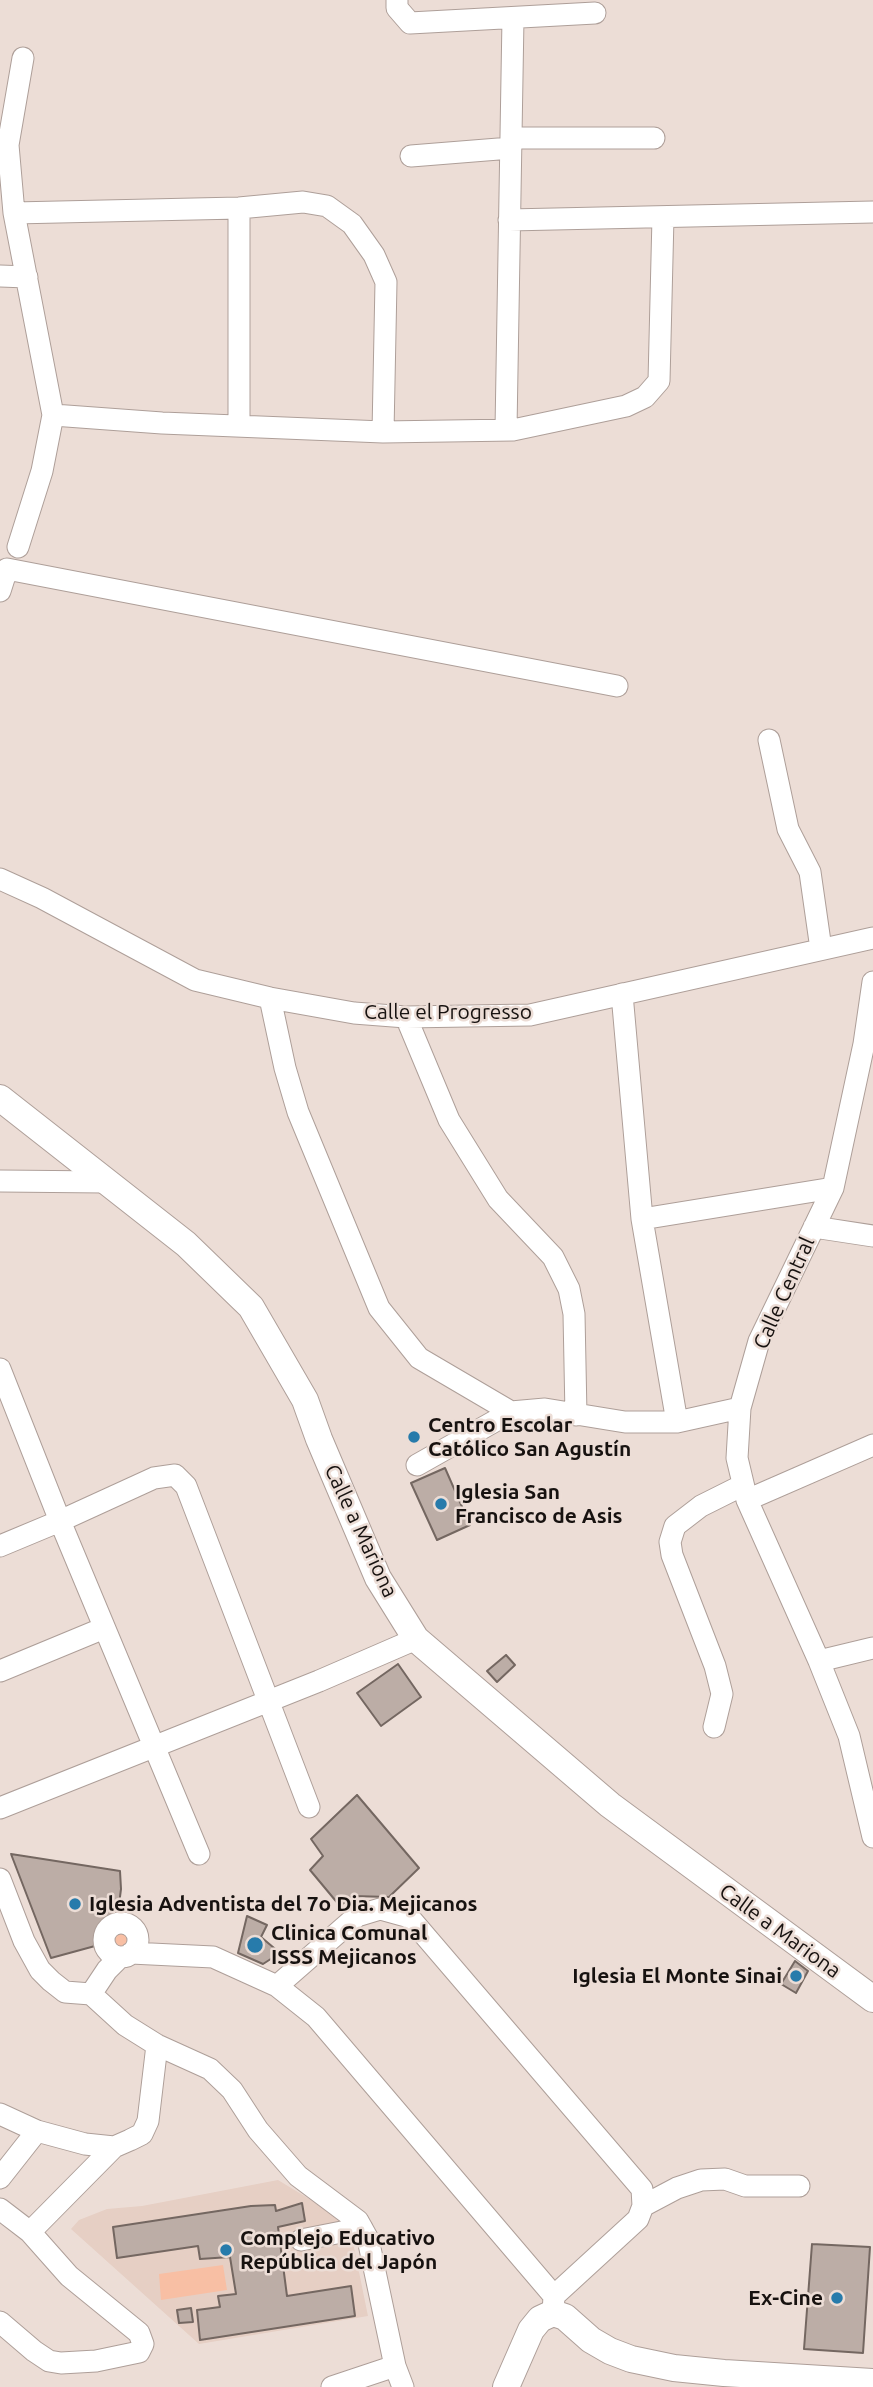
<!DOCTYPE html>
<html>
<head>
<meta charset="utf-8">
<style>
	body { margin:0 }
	canvas { display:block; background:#ecddd6 }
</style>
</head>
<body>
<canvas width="873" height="2387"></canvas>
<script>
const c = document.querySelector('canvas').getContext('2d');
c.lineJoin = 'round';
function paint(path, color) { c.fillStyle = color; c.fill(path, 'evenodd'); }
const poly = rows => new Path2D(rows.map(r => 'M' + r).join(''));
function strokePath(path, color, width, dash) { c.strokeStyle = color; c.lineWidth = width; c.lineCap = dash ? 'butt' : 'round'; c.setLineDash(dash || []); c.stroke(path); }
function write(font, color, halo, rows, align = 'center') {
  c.font = font + ' Ubuntu,sans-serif'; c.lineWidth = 5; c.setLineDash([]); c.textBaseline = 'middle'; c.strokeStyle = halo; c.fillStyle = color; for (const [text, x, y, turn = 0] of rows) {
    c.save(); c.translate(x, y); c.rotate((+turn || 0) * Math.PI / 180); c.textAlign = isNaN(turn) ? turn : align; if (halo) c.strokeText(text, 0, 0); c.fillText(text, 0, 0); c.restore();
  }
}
const built = poly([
	[278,2180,349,2223,368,2316,199,2344,71,2229,79,2220,107,2209,142,2206]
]);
const green = poly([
	'110 1937a11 11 0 1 1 22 0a11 11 0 1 1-22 0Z',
	[223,2265,227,2290,161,2300,159,2274]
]);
const building = poly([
	[445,1468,470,1525,437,1540,411,1483,445,1468],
	[506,1655,515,1665,497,1682,487,1671,506,1655],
	[398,1664,421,1697,381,1726,357,1693,398,1664],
	[357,1795,419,1868,389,1897,352,1896,340,1906,310,1870,323,1856,311,1839,357,1795],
	[11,1854,120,1871,121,1889,117,1920,95,1946,51,1958,11,1854],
	[247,1916,267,1925,261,1937,280,1953,263,1964,238,1953,247,1916],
	[795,1961,808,1971,796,1993,781,1984,795,1961],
	[302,2203,305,2221,278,2227,287,2296,351,2286,355,2316,200,2340,197,2310,220,2307,218,2296,236,2294,230,2257,200,2259,198,2246,117,2258,113,2227,251,2206,275,2205,276,2211,302,2203],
	[812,2244,870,2247,863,2353,804,2349,812,2244],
	[191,2308,193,2322,179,2323,177,2310,191,2308]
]);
const minor = poly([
	[397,0,397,8,410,23,595,13],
	[511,138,654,138],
	[411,156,511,148],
	[14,213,8,145,23,58],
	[509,220,873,212],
	[0,276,27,277],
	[53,415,14,213,239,208,303,202,327,206,352,224,374,255,386,282,383,432],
	[239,425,239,208],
	[506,429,513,18],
	[18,547,42,471,53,415,162,423,383,432,513,430,626,406,645,397,659,381,663,217],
	[0,591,7,569,617,686],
	[769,740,788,829,810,872,821,949],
	[0,879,42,898,195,980,270,998,354,1013,406,1017,530,1015,873,938],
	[873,982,864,1044,833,1188,759,1341,740,1408,737,1458,747,1500,819,1661,849,1736,873,1837],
	[622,994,642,1219],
	[270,998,285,1068,298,1112,379,1308,419,1358,511,1412],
	[406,1017,449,1120,498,1199,553,1257,569,1289,574,1314,576,1415],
	[0,1181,105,1182],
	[814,1227,873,1236],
	[0,1369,60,1521,199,1854],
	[677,1422,642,1219,833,1188],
	[417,1465,511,1412,545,1409,625,1422,677,1422,740,1408],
	[747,1500,873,1445],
	[0,1546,60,1521,154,1478,175,1475,186,1486,309,1807],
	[819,1661,873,1648],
	[0,1671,104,1628],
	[714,1727,722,1694,715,1666,672,1555,670,1542,675,1526,701,1506,743,1485],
	[0,1808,319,1681,416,1639],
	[0,1879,24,1941,40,1970,51,1981,65,1992,91,1994,125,2025,157,2045,210,2069,232,2090,258,2130,298,2176,358,2221,368,2239,395,2366,403,2387],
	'104 1940a17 17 0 1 1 34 0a17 17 0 1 1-34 0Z',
	[131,1953,213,1957,277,1986,316,2017,554,2296],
	[277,1986,357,1916,380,1909,409,1917,642,2189,643,2206,638,2219,554,2296,553,2313],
	[91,1994,107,1970,120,1957],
	[0,2114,37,2131,85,2144,114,2147,130,2140,142,2134,148,2121,157,2045],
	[0,2178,37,2131],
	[643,2206,677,2188,701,2180,725,2179,745,2186,799,2186],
	[0,2209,30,2232,69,2276,139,2333,143,2344,139,2352,96,2361,61,2363,49,2361,34,2351,0,2322],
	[30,2232,114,2147],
	[301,2240,362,2228],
	[332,2387,395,2366]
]);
const major = poly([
	[0,1098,186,1244,251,1307,305,1400,319,1439,378,1578,416,1639,610,1805,873,1999],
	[506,2387,531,2330,540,2319,553,2313,565,2317,591,2340,610,2351,631,2359,674,2368,724,2373,873,2382]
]);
const markers = [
	[414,1437,7,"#277bab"],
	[441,1504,7,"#277bab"],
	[75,1904,7,"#277bab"],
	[255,1945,9,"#277bab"],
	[796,1976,7,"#277bab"],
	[226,2250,7,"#277bab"],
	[837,2298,7,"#277bab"]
];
const streetNames = [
	["Calle el Progresso",448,1012],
	["Calle Central",784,1293,-66],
	["Calle a Mariona",361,1531,65],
	["Calle a Mariona",780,1931,36]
];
const poiNames = [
	["Centro Escolar",428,1425],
	["Católico San Agustín",428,1449],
	["Iglesia San",455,1492],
	["Francisco de Asis",455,1516],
	["Iglesia Adventista del 7o Dia. Mejicanos",89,1904],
	["Clinica Comunal",271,1933],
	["ISSS Mejicanos",271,1957],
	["Iglesia El Monte Sinai",782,1976,"right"],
	["Complejo Educativo",240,2238],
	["República del Japón",240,2262],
	["Ex-Cine",823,2298,"right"]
];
paint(built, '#e6cfc4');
paint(green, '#f8bfa4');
paint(building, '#bcada6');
strokePath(building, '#746761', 2);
strokePath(minor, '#ae9f99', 23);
strokePath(major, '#ae9f99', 28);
strokePath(minor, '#fff', 21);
strokePath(major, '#fff', 26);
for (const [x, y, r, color] of markers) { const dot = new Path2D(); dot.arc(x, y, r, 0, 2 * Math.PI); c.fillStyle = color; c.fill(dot); strokePath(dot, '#ecddd6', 2.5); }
write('21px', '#171210', '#ecddd6', streetNames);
write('bold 21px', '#171210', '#ecddd6', poiNames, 'left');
</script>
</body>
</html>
